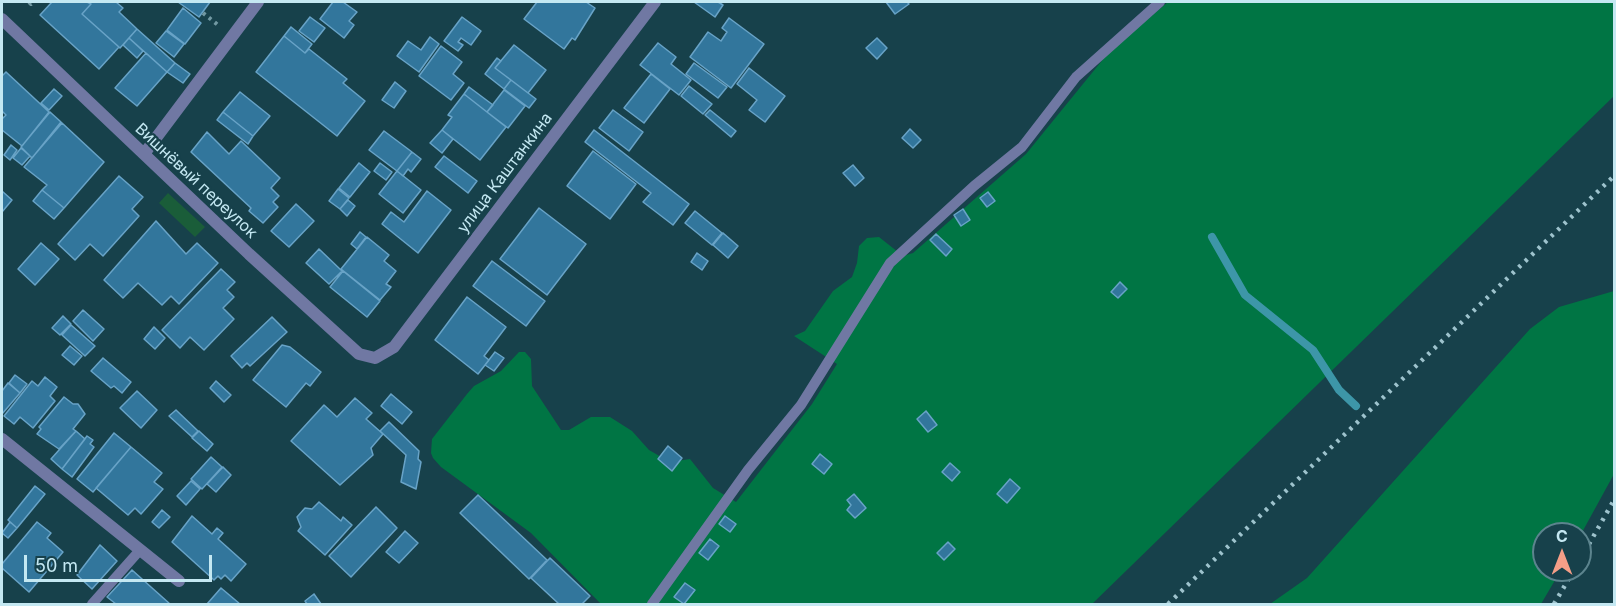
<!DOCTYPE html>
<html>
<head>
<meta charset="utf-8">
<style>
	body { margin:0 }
	#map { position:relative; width:1616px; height:606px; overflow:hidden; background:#17414b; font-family:Inter,sans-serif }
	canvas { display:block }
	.frame { position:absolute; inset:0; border:3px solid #c4e8f2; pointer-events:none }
	.north { position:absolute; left:1532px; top:522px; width:60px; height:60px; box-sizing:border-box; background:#17414b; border:2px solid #5c848e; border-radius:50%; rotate:0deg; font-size:16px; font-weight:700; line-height:24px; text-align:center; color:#c4e8f2 }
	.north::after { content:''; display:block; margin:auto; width:21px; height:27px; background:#f49e87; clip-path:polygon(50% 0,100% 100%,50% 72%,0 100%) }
	.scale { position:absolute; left:24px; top:555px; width:188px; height:27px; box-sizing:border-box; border:3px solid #c4e8f2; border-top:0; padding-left:8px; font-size:18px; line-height:21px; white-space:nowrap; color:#c4e8f2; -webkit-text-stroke:4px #17414b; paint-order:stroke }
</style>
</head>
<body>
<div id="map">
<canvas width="1616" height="606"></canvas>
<div class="frame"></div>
<div class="north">С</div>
<div class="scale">50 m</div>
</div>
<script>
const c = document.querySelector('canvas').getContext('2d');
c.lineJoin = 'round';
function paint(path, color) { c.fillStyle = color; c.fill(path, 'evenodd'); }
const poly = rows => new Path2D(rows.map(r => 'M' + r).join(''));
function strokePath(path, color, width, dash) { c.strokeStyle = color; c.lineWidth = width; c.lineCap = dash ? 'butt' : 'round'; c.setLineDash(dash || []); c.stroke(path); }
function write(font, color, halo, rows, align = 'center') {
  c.font = font + ' Inter,sans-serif'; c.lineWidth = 4.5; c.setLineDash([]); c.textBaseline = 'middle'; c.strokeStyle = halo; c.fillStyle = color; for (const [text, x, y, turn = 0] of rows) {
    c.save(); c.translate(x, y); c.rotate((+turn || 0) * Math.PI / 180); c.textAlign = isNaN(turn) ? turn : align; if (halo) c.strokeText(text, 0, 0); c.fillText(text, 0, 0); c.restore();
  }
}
const green = poly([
	[168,193,205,227,195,237,159,203]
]);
const forest = poly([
	[1168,2,1614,2,1614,96,1092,604,601,604,531,533,441,467,433,458,431,453,432,439,467,394,474,386,501,371,519,352,525,352,531,359,532,386,561,430,569,430,591,417,610,417,632,431,649,450,670,462,690,459,713,488,736,502,812,404,837,364,794,336,805,331,833,291,852,277,857,263,859,246,867,238,879,237,903,256,913,253,1026,154,1109,52],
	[1614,291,1614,474,1580,536,1580,534,1544,534,1544,570,1561,570,1541,604,1270,604,1307,578,1530,329,1559,307]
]);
const stream = poly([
	[1212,237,1245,295,1313,350,1339,390,1356,406]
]);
const building = poly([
	[52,2,87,2,91,4,82,14,119,47,99,69,40,15,52,2],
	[87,2,116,2,123,8,119,12,137,29,120,48,82,14,91,4,87,2],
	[178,2,210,2,199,17,178,2],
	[333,2,343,2,357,12,349,21,354,25,344,38,320,19,333,2],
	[537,2,586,2,595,8,575,40,572,38,564,49,524,19,537,2],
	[694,2,718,2,723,5,715,17,694,2],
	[886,2,907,2,909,4,895,14,886,2],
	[183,8,201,23,185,44,167,30,183,8],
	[310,17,325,28,314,42,299,31,310,17],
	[462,17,481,31,471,45,461,38,458,42,463,45,458,51,444,41,462,17],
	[729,18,764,44,731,88,690,57,708,32,721,41,727,32,722,28,729,18],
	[291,27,312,44,305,53,284,36,291,27],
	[137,29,175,63,167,72,129,38,137,29],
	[166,31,184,44,174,57,156,43,166,31],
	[284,36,305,53,309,49,347,79,343,83,365,101,337,136,256,72,284,36],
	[430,37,439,44,419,72,397,56,408,41,421,50,430,37],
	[129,38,143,51,137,58,123,45,129,38],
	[877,38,887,48,877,59,866,48,877,38],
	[658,43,676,57,671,64,691,80,679,95,640,65,658,43],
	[514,45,546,70,528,93,495,68,514,45],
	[441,46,462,62,453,74,464,83,451,100,419,76,441,46],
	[146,53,167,72,137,106,115,88,146,53],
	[497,58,501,61,495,68,511,80,504,89,485,74,497,58],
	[175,63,190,74,183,83,167,72,175,63],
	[694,63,727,87,718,98,686,74,694,63],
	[749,68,785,96,765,122,749,110,757,100,737,84,749,68],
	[6,72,49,112,22,146,2,130,2,119,6,115,2,111,2,76,6,72],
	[651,74,670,89,644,123,624,108,651,74],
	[511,80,536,99,529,108,504,89,511,80],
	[395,82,406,91,394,108,382,100,395,82],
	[689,86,712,104,703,114,681,96,689,86],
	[469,87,493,105,487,112,464,94,469,87],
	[54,89,62,96,49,110,41,103,54,89],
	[504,90,525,106,508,128,487,112,504,90],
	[240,92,270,116,253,136,223,112,240,92],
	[464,94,506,127,480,160,442,130,452,117,448,115,464,94],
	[613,110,643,132,629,151,599,128,613,110],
	[710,110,736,131,731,137,705,115,710,110],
	[50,112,61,122,32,158,21,147,50,112],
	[223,112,253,136,248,144,217,120,223,112],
	[62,123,104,162,64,208,42,190,47,185,24,167,62,123],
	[910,129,921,140,913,148,902,138,910,129],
	[442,130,453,139,442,153,430,143,442,130],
	[594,130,689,204,673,225,643,202,651,193,585,142,594,130],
	[384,131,412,152,397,171,369,150,384,131],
	[207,132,229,154,241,141,280,178,271,188,279,196,273,202,278,207,263,223,249,211,251,208,191,152,207,132],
	[11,145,17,150,10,160,4,155,11,145],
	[21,148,30,156,22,165,13,158,21,148],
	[593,151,636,184,610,219,567,186,593,151],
	[412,152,421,159,411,172,408,169,403,176,397,171,412,152],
	[444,156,477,181,468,193,435,167,444,156],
	[359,163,370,172,350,197,339,188,359,163],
	[380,163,392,172,386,180,374,171,380,163],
	[853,165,864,178,855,186,843,173,853,165],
	[397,171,421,190,403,213,379,194,397,171],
	[119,176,143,197,132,209,139,216,103,256,90,244,75,260,58,244,119,176],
	[338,189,349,198,340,209,329,201,338,189],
	[42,190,64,208,54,219,33,201,42,190],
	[2,191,12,200,2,212,2,191],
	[427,191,451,210,418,253,382,224,391,212,404,222,427,191],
	[988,192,995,201,987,207,980,198,988,192],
	[348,200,355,206,347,216,340,209,348,200],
	[296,204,314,221,289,247,271,231,296,204],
	[539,208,586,244,547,295,500,259,539,208],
	[963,209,970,220,961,226,954,215,963,209],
	[695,211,722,233,712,245,685,223,695,211],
	[156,221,186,254,197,243,218,263,179,304,171,296,162,305,138,283,123,298,104,280,156,221],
	[360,232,366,237,357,249,351,244,360,232],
	[723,233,738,246,728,258,713,245,723,233],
	[936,234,952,249,946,256,930,240,936,234],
	[367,237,389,255,384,261,396,271,386,284,391,287,380,300,341,269,367,237],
	[41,243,59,259,35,285,18,269,41,243],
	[319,249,342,271,329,284,306,263,319,249],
	[697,253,708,261,702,270,691,262,697,253],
	[492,261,545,301,526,326,473,286,492,261],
	[221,269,235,282,227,290,234,297,223,308,234,319,204,350,190,337,180,348,162,330,221,269],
	[343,271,380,301,367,317,330,287,343,271],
	[1120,282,1127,289,1118,298,1111,292,1120,282],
	[467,297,506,327,484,356,489,360,478,374,435,340,467,297],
	[83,310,104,329,93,341,73,321,83,310],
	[63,316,71,324,60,335,52,328,63,316],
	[272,317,287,332,250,366,247,363,242,368,231,356,272,317],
	[71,325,95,346,85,356,62,335,71,325],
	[154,327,165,338,155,349,144,339,154,327],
	[282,345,290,347,321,372,310,386,306,383,286,407,253,380,282,345],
	[70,346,82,356,74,365,62,355,70,346],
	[495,352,504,358,494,371,485,365,495,352],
	[103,358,131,382,122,393,114,386,111,388,91,371,103,358],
	[15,375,27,384,20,393,9,383,15,375],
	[45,377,57,387,50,396,55,401,33,428,20,417,14,424,4,416,32,381,38,386,45,377],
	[216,381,231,395,224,402,210,388,216,381],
	[8,383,20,393,2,414,2,391,8,383],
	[137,391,157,410,141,428,120,408,137,391],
	[391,394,412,412,402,424,381,406,391,394],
	[64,397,73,404,78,404,85,414,73,429,76,431,59,449,37,434,41,429,39,427,64,397],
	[355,398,372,413,366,419,383,434,371,448,373,455,340,485,291,441,324,405,337,417,355,398],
	[176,410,198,431,192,437,169,416,176,410],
	[926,411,937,425,928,432,917,419,926,411],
	[389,422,419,451,418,459,421,462,416,489,401,482,406,455,380,431,389,422],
	[76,431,85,439,62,469,51,459,76,431],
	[199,431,213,444,207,451,192,438,199,431],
	[114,433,131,447,93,492,77,479,114,433],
	[87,436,93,440,90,444,94,447,72,477,62,469,87,436],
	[668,446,682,458,672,471,658,459,668,446],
	[131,447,162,473,154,482,163,489,141,514,135,508,128,515,96,488,131,447],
	[820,454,832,464,824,474,812,464,820,454],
	[211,457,222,467,202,489,191,479,211,457],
	[950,463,960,472,952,481,942,472,950,463],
	[223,467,231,475,216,492,207,484,223,467],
	[1010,479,1020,488,1007,503,997,494,1010,479],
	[191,481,200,489,186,505,177,496,191,481],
	[35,486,45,494,17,528,8,520,35,486],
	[854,494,866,508,855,518,847,510,851,505,847,500,854,494],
	[478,495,547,560,529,579,460,513,478,495],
	[319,502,341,521,343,517,352,525,325,555,298,531,301,527,297,517,305,508,312,509,319,502],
	[376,507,397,528,351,577,329,556,376,507],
	[162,510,170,517,159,528,152,522,162,510],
	[192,516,212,534,217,528,223,533,218,539,246,564,231,581,225,575,221,579,218,576,214,580,172,542,192,516],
	[725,516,736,524,730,532,719,524,725,516],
	[10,522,17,528,8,538,2,533,10,522],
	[37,522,51,533,47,538,63,552,29,592,2,568,2,564,37,522],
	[405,531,418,543,399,563,386,552,405,531],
	[710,539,719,546,708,560,699,553,710,539],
	[948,542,955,549,944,560,937,553,948,542],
	[100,545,117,561,92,589,77,575,100,545],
	[550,558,590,596,582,604,559,604,531,578,550,558],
	[132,570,170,604,116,604,107,597,132,570],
	[685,583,695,590,684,604,674,597,685,583],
	[221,588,240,604,207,604,221,588],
	[314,594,321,604,307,604,305,601,314,594]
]);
const path = poly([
	[29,2,31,4,33,2],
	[203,13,218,25]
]);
const service = poly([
	[92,604,140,550],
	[652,604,748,470,801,405,890,263,974,186,1022,147,1076,77,1160,2]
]);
const minor = poly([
	[2,19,249,254,359,354,375,358,394,347,655,2],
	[144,154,258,2],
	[2,439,179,581]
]);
const rail = poly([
	[1580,560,1614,500],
	[1168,604,1614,176],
	[1554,604,1574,570]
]);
const streetNames = [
	["улица Каштанкина",505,173,-53],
	["Вишнёвый переулок",196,181,43]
];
paint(green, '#1a5d39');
paint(forest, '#007544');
strokePath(stream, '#3d96a8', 8);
paint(building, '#32769c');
strokePath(building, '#68a3c7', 1.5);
strokePath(path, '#7299a3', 4, [3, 4.5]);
strokePath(service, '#7078a3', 10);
strokePath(minor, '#7078a3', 12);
strokePath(rail, '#9ec3cd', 4.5, [3, 6]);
write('16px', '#c4e8f2', '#17414b', streetNames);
</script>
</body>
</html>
